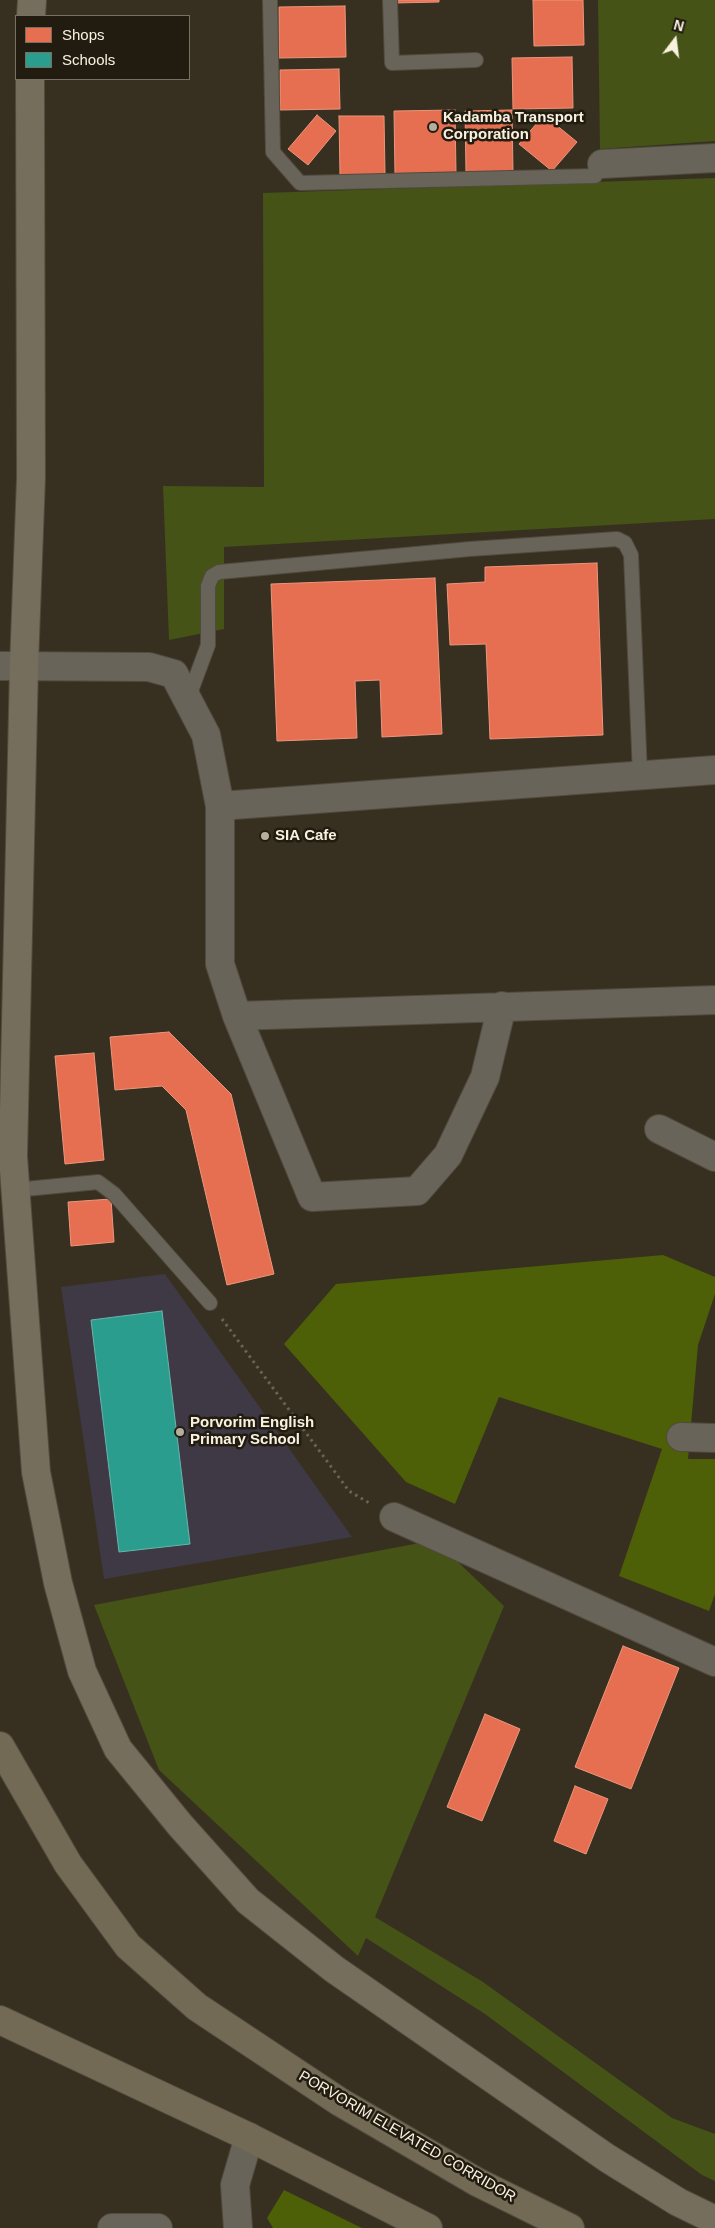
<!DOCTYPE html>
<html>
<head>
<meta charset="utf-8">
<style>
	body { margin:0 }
	#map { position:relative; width:715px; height:2228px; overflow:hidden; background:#373021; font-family:Helvetica,sans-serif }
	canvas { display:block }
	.legend { position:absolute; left:15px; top:15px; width:175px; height:65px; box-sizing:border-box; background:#221c10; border:1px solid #787163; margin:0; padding:6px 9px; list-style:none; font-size:15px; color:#f9f1e0 }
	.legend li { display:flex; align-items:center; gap:10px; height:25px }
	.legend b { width:25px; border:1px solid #787163 }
	.north { position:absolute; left:650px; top:15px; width:50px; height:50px; -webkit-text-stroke:4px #221c10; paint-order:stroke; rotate:15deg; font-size:14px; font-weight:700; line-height:20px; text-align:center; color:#f9f1e0 }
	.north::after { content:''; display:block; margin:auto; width:18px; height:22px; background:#f9f1e0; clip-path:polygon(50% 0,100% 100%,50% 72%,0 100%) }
</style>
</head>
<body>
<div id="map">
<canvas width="715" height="2228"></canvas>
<ul class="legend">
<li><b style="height:14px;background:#e76f51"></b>Shops</li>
<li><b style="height:14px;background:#2a9d8f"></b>Schools</li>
</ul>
<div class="north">N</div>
</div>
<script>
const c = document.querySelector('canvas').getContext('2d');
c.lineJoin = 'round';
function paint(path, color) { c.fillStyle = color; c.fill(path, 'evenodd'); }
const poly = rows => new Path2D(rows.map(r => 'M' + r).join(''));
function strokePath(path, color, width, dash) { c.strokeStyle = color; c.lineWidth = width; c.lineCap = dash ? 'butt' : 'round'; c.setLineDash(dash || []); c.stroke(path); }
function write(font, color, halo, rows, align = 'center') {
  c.font = font + ' Helvetica,sans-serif'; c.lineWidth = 5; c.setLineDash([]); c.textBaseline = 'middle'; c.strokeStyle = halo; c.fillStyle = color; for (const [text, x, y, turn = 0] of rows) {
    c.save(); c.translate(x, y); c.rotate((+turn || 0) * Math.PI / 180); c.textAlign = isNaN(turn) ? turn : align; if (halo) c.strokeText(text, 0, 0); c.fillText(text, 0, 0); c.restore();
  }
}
const education = poly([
	[165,1274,352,1537,104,1579,61,1287]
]);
const green = poly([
	[598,0,715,0,715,141,600,149],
	[715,178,715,519,224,547,224,629,169,640,163,486,264,487,263,193],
	[435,1540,504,1606,375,1917,483,1982,672,2118,715,2134,715,2181,702,2175,485,2014,366,1938,358,1956,159,1770,94,1605]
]);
const forest = poly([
	[663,1255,715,1277,715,1294,698,1345,688,1459,715,1459,715,1594,709,1611,619,1576,662,1449,499,1397,455,1504,406,1482,284,1344,336,1284],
	[284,2190,362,2228,273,2228,267,2218]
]);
const shops = poly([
	[395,0,439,0,439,2,395,3,395,0],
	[533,0,583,0,584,45,534,46,533,0],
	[345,6,346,57,279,58,279,7,345,6],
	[572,57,573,108,513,109,512,58,572,57],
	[339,69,340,109,280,110,280,70,339,69],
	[455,110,456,174,395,175,394,111,455,110],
	[512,110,513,172,466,172,465,111,512,110],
	[317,115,336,131,308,165,288,149,317,115],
	[544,115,577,142,552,171,519,144,544,115],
	[339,116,384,116,385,174,340,175,339,116],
	[597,563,603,735,490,739,486,644,450,645,447,584,485,582,485,567,597,563],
	[435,578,442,734,382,737,380,680,355,681,357,738,277,741,271,584,435,578],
	[169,1032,231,1094,274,1274,227,1285,186,1110,162,1086,115,1090,110,1037,169,1032],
	[94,1053,104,1160,65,1164,55,1056,94,1053],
	[111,1199,114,1242,71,1246,68,1202,111,1199],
	[623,1646,679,1668,631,1789,575,1767,623,1646],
	[485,1714,520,1729,482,1821,447,1807,485,1714],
	[575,1786,608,1799,586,1854,554,1841,575,1786]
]);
const schools = poly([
	[162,1311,190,1544,119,1552,91,1320,162,1311]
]);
const path = poly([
	[222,1319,349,1491,371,1504]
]);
const lane = poly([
	[270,0,273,152,300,183,595,176,602,164],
	[390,0,392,63,476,60],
	[188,699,208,645,208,586,212,576,219,572,470,549,617,539,625,543,631,555,640,775],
	[15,1190,98,1182,114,1194,210,1303]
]);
const street = poly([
	[602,164,715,158],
	[0,666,149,667,174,674,206,735,220,806,715,770],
	[220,806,220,964,237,1016,715,1000],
	[237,1016,312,1197,417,1191,448,1155,485,1077,502,1006],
	[659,1129,715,1157],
	[681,1437,715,1438],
	[394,1517,715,1662],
	[112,2228,158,2228],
	[238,2228,235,2185,249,2137]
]);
const primary = poly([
	[31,16,32,0],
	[30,79,31,478,24,665,13,1156,36,1472,58,1583,82,1671,118,1749,180,1825,248,1901,334,1969,607,2158,678,2202,715,2220]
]);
const highway = poly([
	[0,1746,68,1864,128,1946,197,2007,340,2102,477,2182,570,2228],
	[0,2020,249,2137,428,2228]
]);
const markers = [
	[433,127,5,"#b5ad9d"],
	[265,836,5,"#b5ad9d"],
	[180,1432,5,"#b5ad9d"]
];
const poiNames = [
	["Kadamba Transport",443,118],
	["Corporation",443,135],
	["SIA Cafe",275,836],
	["Porvorim English",190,1423],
	["Primary School",190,1440]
];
const streetNames = [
	["PORVORIM ELEVATED CORRIDOR",407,2137,30]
];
paint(education, '#3e3945');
paint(green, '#455316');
paint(forest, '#4d5f07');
paint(shops, '#e76f51');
strokePath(shops, '#ec967c', 1);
paint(schools, '#2a9d8f');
strokePath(schools, '#68b6a7', 1);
strokePath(lane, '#514b3e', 16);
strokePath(street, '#514b3e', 30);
strokePath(primary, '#514b3e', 30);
strokePath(highway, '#514b3e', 30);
strokePath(path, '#686359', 3, [2.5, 4]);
strokePath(lane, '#696459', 14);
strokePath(street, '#696459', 28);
strokePath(primary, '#766e5c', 28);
strokePath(highway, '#736a55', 28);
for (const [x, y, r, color] of markers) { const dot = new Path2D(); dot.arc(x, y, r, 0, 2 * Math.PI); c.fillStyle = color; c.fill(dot); strokePath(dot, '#221c10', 2); }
write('bold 15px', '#f9f1e0', '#221c10', poiNames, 'left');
write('15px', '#f9f1e0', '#221c10', streetNames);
</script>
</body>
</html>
